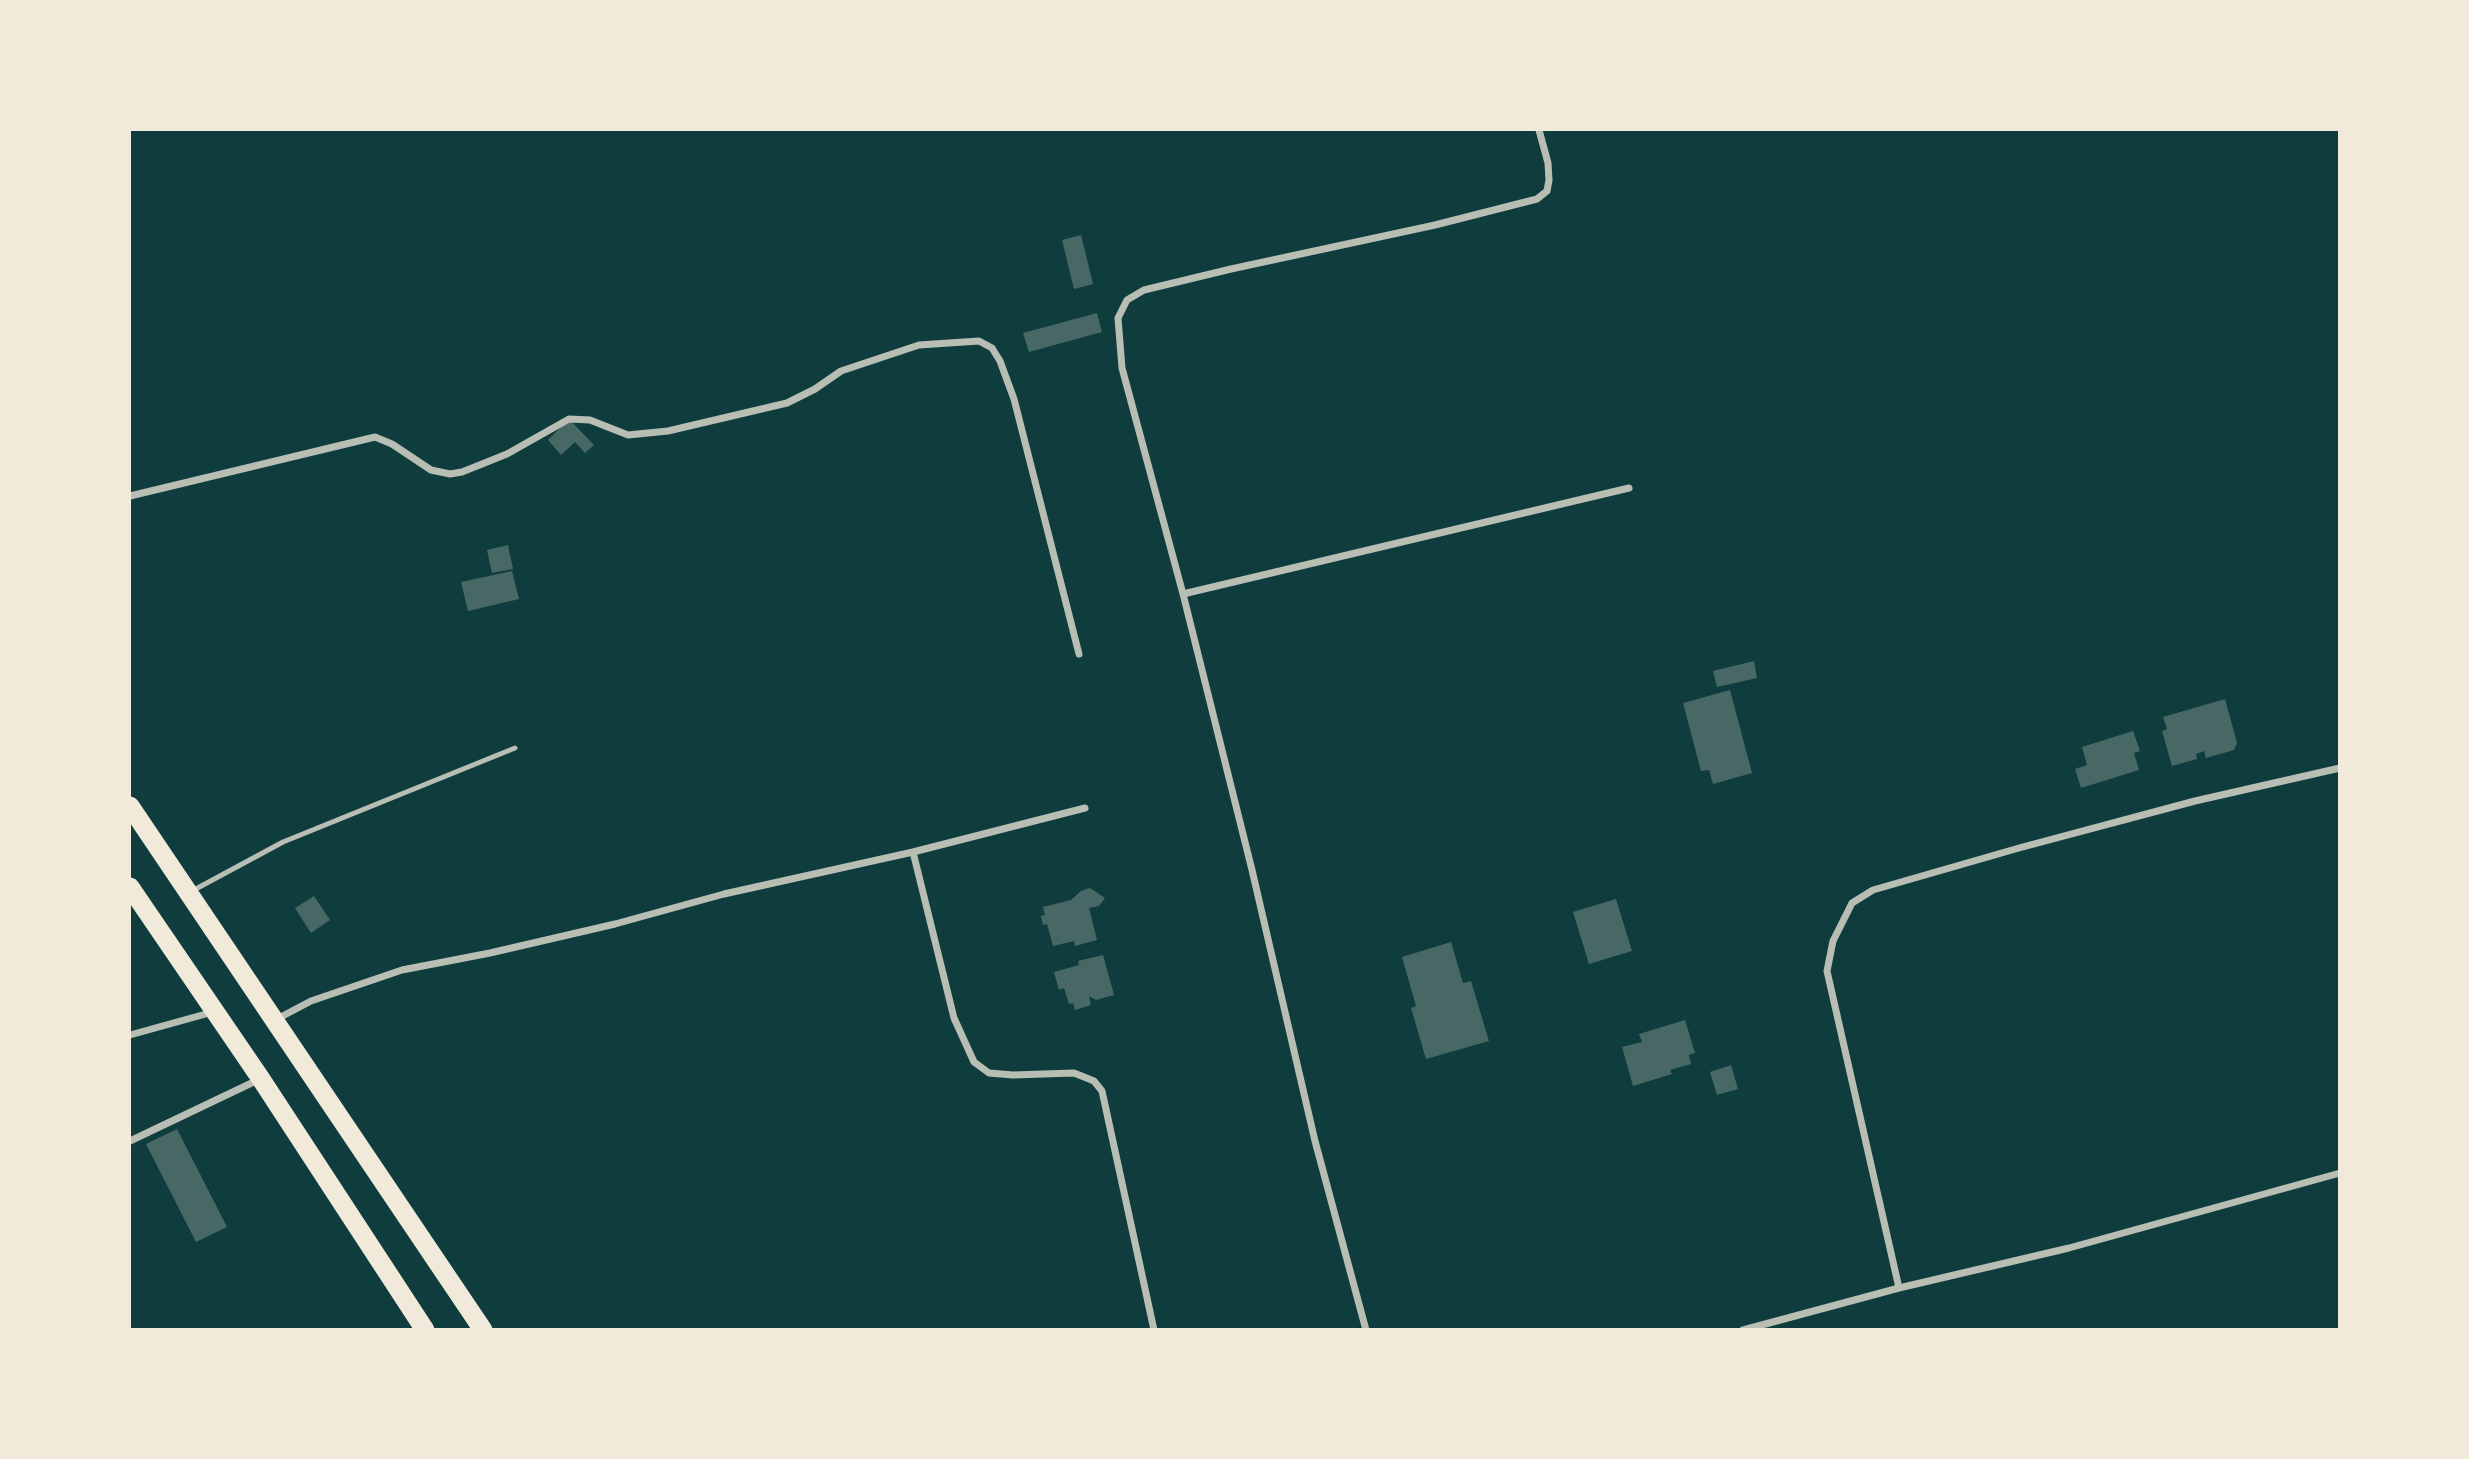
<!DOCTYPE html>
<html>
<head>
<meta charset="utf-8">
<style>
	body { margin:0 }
	#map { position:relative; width:2469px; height:1459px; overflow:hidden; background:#0f3d3e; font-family:Ubuntu,sans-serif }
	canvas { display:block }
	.frame { position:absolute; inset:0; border:131px solid #f1e9da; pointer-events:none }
</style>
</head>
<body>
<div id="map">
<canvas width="2469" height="1459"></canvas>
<div class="frame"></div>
</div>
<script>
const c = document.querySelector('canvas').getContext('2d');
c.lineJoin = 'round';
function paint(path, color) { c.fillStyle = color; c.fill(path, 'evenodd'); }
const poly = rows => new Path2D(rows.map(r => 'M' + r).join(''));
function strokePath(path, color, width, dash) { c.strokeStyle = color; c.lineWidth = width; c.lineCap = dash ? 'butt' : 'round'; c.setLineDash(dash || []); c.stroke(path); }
const building = poly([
	[1081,235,1093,284,1074,289,1062,240],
	[1097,313,1102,332,1029,352,1023,333],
	[569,419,594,445,585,453,575,442,561,455,548,440],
	[508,545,513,569,492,573,487,550],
	[512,571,519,599,468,611,461,582],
	[1754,661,1757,678,1717,687,1713,671],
	[1730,690,1752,773,1713,784,1709,770,1701,771,1683,703],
	[2225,699,2237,743,2234,750,2206,758,2204,751,2196,754,2197,759,2172,766,2162,731,2167,729,2163,717],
	[2133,731,2140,751,2134,753,2139,770,2081,788,2075,769,2087,765,2082,747],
	[1090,888,1105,898,1099,906,1089,908,1097,940,1075,946,1074,941,1053,946,1047,924,1043,925,1041,916,1045,915,1043,907,1071,900,1081,891],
	[314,896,330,920,311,933,295,908],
	[1616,899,1632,951,1589,964,1573,912],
	[1451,942,1463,983,1471,981,1489,1041,1426,1059,1411,1008,1416,1006,1402,957],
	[1103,955,1114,995,1096,1000,1089,996,1091,1005,1075,1010,1073,1003,1069,1004,1064,988,1059,990,1054,972,1079,965,1078,961],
	[1685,1020,1695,1053,1689,1055,1691,1064,1670,1070,1672,1074,1633,1086,1622,1047,1642,1042,1639,1034],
	[1731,1065,1738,1089,1717,1095,1710,1072],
	[177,1129,227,1227,196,1242,146,1144]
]);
const service = poly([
	[192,891,283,842,515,748]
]);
const minor = poly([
	[130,496,375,437,392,444,431,470,450,474,462,472,507,454,569,419,590,420,628,435,668,431,787,403,815,389,841,371,919,345,979,341,992,348,1000,361,1014,399,1079,654],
	[1183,594,1629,488],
	[913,852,954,1018,974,1062,989,1073,1013,1075,1074,1073,1094,1081,1102,1091,1154,1330],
	[275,1020,311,1001,402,970,490,953,615,924,724,894,913,852,1085,808],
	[130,1035,213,1012],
	[130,1141,260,1079],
	[1899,1288,1827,971,1833,941,1852,903,1873,890,2019,848,2195,801,2340,768],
	[1366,1330,1315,1141,1252,870,1183,594,1122,368,1118,318,1127,300,1144,290,1231,269,1435,225,1537,199,1547,191,1549,180,1548,163,1539,130],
	[1743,1330,1899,1288,2069,1248,2340,1173]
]);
const trunk = poly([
	[130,806,483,1330],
	[130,887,261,1079,425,1330]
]);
paint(building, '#486865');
strokePath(service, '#b8beb3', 5);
strokePath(minor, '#b8beb3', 7);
strokePath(trunk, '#f1e9da', 19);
</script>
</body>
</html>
